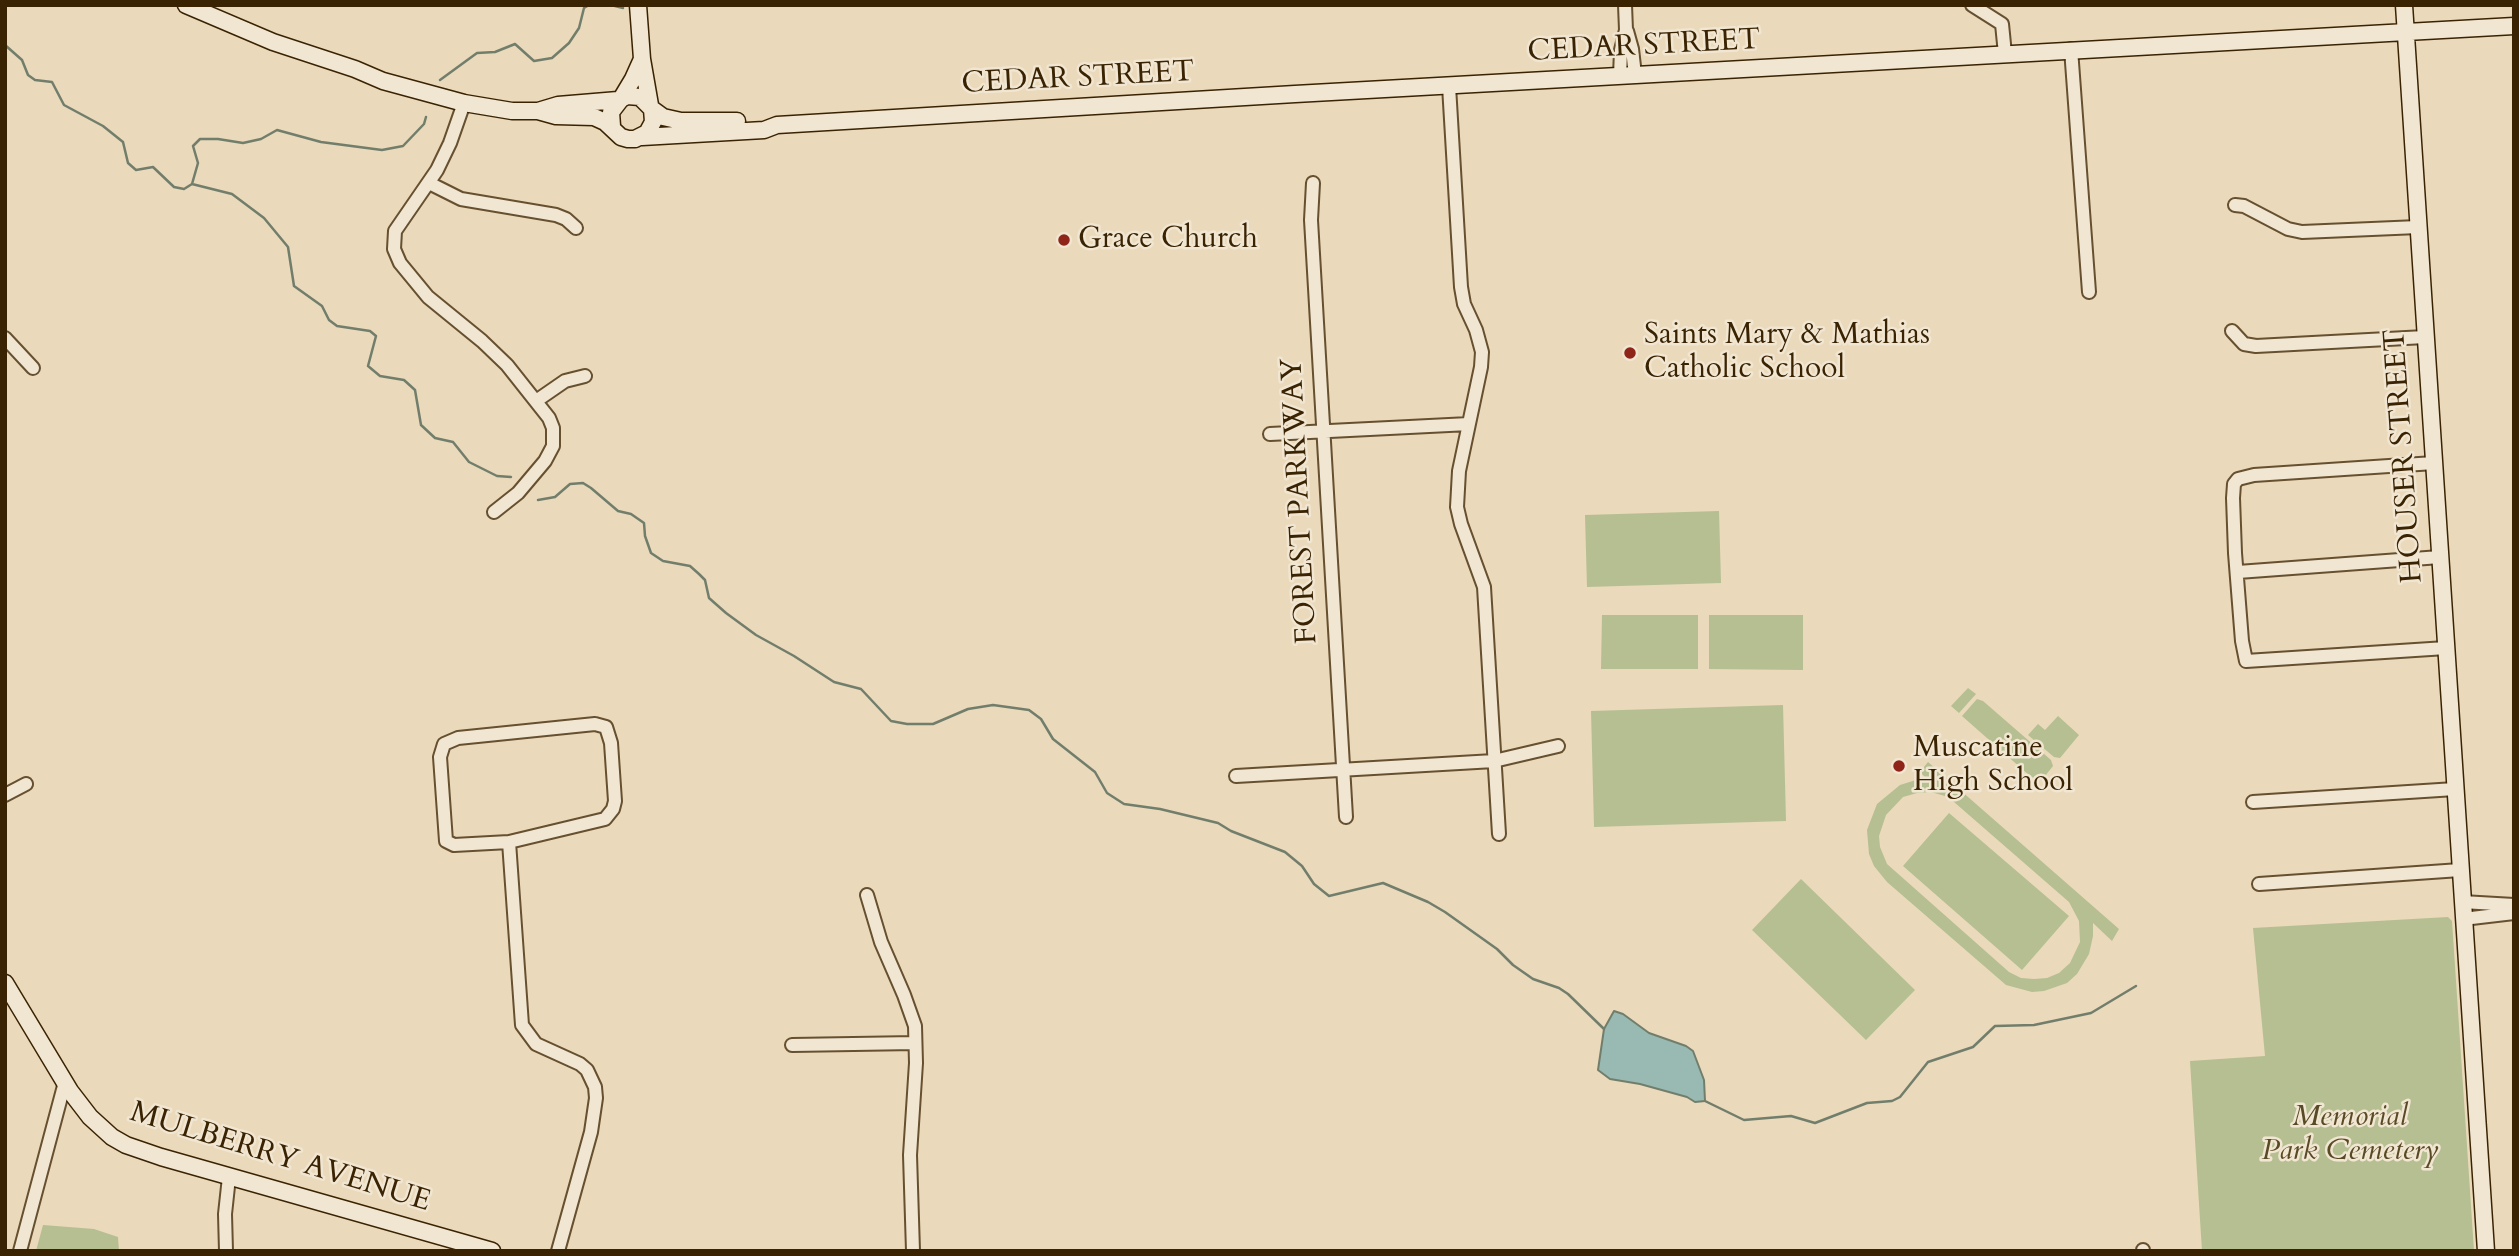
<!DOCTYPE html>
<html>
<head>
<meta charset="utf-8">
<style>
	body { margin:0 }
	#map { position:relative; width:2519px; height:1256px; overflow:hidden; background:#ead9ba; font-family:Cardo,serif }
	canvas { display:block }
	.frame { position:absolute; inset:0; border:7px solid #3a2302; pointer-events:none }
</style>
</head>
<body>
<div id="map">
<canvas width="2519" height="1256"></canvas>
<div class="frame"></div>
</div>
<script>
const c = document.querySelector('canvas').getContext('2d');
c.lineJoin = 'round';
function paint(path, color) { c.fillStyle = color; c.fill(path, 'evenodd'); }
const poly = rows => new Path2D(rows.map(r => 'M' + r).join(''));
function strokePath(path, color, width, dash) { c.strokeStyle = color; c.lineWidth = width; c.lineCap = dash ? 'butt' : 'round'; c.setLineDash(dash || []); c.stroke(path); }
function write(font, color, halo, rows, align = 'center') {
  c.font = font + ' Cardo,serif'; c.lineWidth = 5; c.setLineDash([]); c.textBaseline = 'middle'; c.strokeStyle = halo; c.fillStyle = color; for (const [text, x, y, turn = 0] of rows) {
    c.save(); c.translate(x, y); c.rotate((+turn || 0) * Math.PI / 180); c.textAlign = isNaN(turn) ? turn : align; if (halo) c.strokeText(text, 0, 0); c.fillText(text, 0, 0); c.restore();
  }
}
const green = poly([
	[1719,511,1721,583,1587,587,1585,515],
	[1602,615,1698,615,1698,669,1601,669],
	[1709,615,1803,615,1803,670,1709,669],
	[1968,688,1976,694,1959,713,1951,706],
	[1977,699,1983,701,2051,760,2053,766,2045,776,2036,779,2030,776,1962,716],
	[1783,705,1786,821,1594,827,1591,711],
	[2058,716,2079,735,2060,758,2054,757,2028,735,2038,724,2045,730],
	[1928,762,2119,929,2112,941,2093,923,2093,936,2089,954,2077,974,2067,983,2044,991,2032,992,2006,985,1887,882,1874,866,1869,854,1867,830,1877,804,1900,785,1916,780,1927,779,1920,772],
	[1931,792,1945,796,1954,802,2069,902,2079,921,2080,942,2070,963,2059,973,2047,978,2034,979,2021,978,2009,972,1887,864,1880,847,1879,836,1886,815,1903,797,1917,793],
	[1949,813,2069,916,2022,970,1903,866],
	[1801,879,1915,990,1866,1040,1752,930],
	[2448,917,2452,921,2474,1251,2202,1251,2190,1061,2265,1056,2253,928],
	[43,1225,94,1229,118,1237,119,1251,36,1251]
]);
const water = poly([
	[1614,1011,1623,1014,1649,1033,1686,1046,1693,1051,1704,1080,1705,1101,1695,1102,1687,1097,1640,1084,1610,1079,1598,1070,1604,1029,1614,1011]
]);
const stream = poly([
	[611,5,623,8],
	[5,45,22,60,28,75,35,80,52,82,64,105,103,126,123,142,128,163,136,170,153,167,174,187,184,189,192,184],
	[440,80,477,53,495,52,515,44,534,61,552,58,569,43,579,28,584,8,589,5],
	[192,184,232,194,264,218,288,247,294,286,322,306,329,320,337,326,370,331,376,336,368,366,380,376,404,380,415,390,421,425,435,438,453,442,469,462,497,476,511,477],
	[192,184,198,163,193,146,200,139,218,139,243,143,261,139,277,130,321,142,382,150,403,146,424,124,426,117],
	[538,500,555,497,570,484,583,483,591,488,618,511,631,514,644,523,645,536,651,553,663,561,690,566,699,574,705,580,709,598,726,613,756,635,794,656,834,682,861,689,891,721,907,724,933,724,968,709,993,705,1029,710,1041,719,1053,739,1095,772,1107,793,1124,804,1160,809,1218,823,1231,831,1285,852,1302,866,1314,884,1329,896,1383,883,1428,902,1445,912,1497,949,1513,965,1533,979,1559,988,1568,994,1604,1029],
	[1705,1101,1744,1120,1791,1116,1815,1123,1867,1103,1892,1101,1900,1097,1928,1062,1973,1047,1995,1026,2034,1025,2091,1013,2136,986]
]);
const street = poly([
	[1972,5,2002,24,2005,54],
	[1627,31,1632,49,1635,75],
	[2071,49,2089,292],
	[1620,76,1621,50,1626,30,1625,5],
	[1449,86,1461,287,1464,304,1476,330,1482,352,1481,367,1459,471,1457,507,1461,524,1484,587,1499,834],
	[464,103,450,143,437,170,395,231,394,249,400,263,428,297,482,341,507,365,549,418,553,428,553,446,545,461,518,493,494,512],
	[429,183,461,199,556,215,566,219,576,228],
	[1313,183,1311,220,1346,817],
	[2235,205,2244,206,2288,229,2302,232,2418,227],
	[2232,331,2244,344,2256,346,2425,337],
	[5,338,33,368],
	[536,401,565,381,585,376],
	[1270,434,1469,424],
	[2434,463,2254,475,2238,479,2234,484,2233,498,2235,553,2242,641,2246,661,2446,648],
	[2238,572,2440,557],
	[595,724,606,727,611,743,615,801,613,809,605,819,509,842,454,845,446,841,440,757,444,744,458,738,595,724],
	[1236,776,1494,761,1558,746],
	[5,795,26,784],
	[2253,802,2455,789],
	[509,842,522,1025,536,1044,580,1064,587,1070,595,1087,596,1098,591,1132,558,1251],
	[2259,884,2460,870],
	[867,895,881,942,904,995,915,1026,916,1063,910,1155,913,1251],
	[2462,902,2514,905],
	[2463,919,2514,913],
	[792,1045,915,1043],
	[2143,1250,2143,1251],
	[20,1251,65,1082],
	[226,1251,225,1214,229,1177]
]);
const secondary = poly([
	[186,5,273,42,355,69,383,81,464,103,512,111,538,111,556,116,594,117,605,122,621,137,628,139,635,139,647,133,653,122,652,109,640,97,627,96,621,99,611,112,612,126],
	[638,5,642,59,650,105],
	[2404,5,2486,1251],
	[621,99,633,79,642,59],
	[652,109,663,117,681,121,737,121],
	[538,111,558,105,618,100],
	[642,137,764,130,777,125,1295,94,2514,26],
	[5,983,70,1091,90,1117,112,1137,126,1145,161,1157,492,1251]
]);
const markers = [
	[1064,240,7,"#8f2418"],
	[1630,353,7,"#8f2418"],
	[1899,766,7,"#8f2418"]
];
const streetNames = [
	["CEDAR STREET",1644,47,-3],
	["CEDAR STREET",1078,79,-3],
	["HOUSER STREET",2405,456,-94],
	["FOREST PARKWAY",1301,501,-93],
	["MULBERRY AVENUE",280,1158,17]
];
const poiNames = [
	["Grace Church",1078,240],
	["Saints Mary & Mathias",1644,336],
	["Catholic School",1644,370],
	["Muscatine",1913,749],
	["High School",1913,783]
];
const parkNames = [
	["Memorial",2350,1118],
	["Park Cemetery",2350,1152]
];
paint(green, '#b5bf91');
paint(water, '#98bab2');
strokePath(water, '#727e6c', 2);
strokePath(stream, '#727e6c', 2.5);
strokePath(street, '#665030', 16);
strokePath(secondary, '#3a2302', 19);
strokePath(street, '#f1e6d2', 12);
strokePath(secondary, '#f1e6d2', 16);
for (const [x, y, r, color] of markers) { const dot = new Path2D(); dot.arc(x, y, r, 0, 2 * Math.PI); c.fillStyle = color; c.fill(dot); strokePath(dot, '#f1e6d2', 2.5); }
write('30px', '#3a2302', '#f1e6d2', streetNames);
write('30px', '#3a2302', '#f1e6d2', poiNames, 'left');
write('italic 30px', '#594a26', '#f1e6d2', parkNames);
</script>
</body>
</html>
